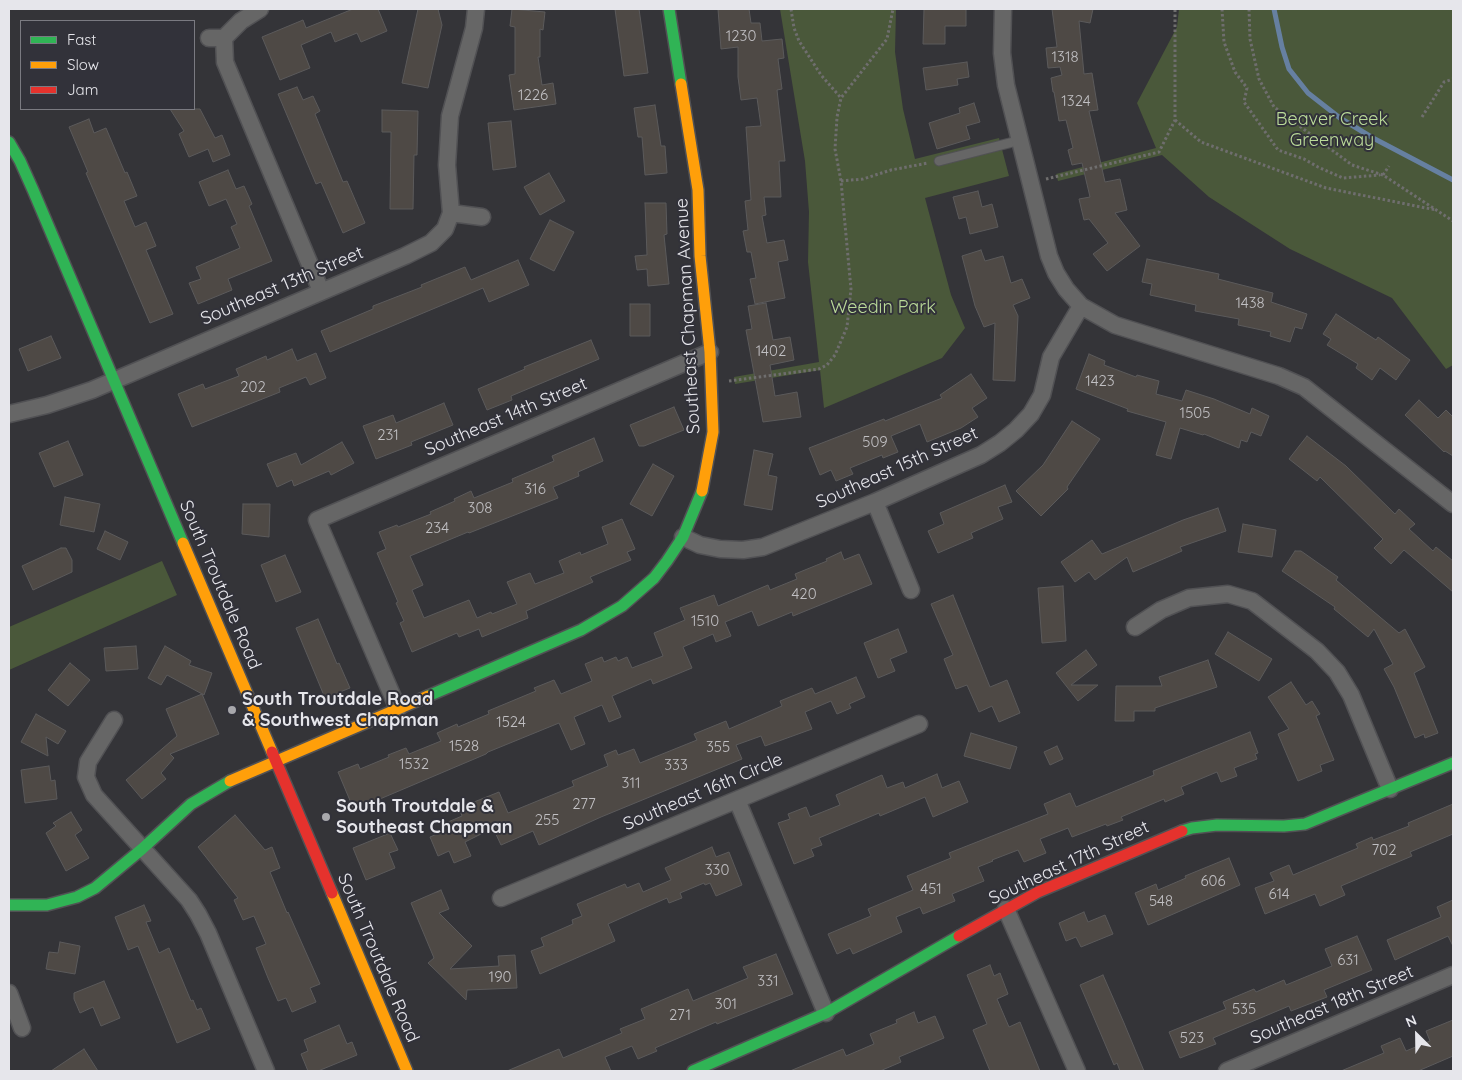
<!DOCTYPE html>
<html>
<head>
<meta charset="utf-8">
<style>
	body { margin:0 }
	#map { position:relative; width:1462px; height:1080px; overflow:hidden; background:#343438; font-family:Quicksand,sans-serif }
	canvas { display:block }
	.frame { position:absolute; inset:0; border:10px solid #e6e6eb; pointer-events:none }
	.legend { position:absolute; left:20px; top:20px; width:175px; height:90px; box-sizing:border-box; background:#32323a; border:1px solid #7a7a81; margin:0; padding:6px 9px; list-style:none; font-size:15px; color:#e6e6eb }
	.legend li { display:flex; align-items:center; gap:10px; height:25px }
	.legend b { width:25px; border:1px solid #7a7a81 }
	.north { position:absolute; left:1392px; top:1010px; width:50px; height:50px; -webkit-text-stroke:4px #32323a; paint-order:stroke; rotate:337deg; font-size:14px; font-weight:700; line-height:20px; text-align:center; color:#e6e6eb }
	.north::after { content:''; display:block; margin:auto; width:18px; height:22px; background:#e6e6eb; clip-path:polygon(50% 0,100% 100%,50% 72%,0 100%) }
</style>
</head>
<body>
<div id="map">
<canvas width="1462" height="1080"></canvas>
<div class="frame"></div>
<ul class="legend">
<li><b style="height:6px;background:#30b455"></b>Fast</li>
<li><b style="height:6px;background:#ff9f0a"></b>Slow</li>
<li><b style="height:6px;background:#e5322d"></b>Jam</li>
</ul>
<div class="north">N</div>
</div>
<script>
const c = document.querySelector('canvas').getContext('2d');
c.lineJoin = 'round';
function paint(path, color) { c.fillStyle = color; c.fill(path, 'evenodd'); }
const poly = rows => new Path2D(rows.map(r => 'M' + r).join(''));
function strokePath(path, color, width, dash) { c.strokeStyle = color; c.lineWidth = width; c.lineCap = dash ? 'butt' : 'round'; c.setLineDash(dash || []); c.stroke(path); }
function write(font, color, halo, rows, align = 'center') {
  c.font = font + ' Quicksand,sans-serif'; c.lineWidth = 4; c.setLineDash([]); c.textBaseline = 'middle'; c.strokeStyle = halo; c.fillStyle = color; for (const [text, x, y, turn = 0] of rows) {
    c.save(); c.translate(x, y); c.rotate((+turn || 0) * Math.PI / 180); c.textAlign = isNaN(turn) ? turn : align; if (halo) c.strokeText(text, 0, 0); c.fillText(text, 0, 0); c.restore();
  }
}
const green = poly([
	[780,9,896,9,895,52,903,109,915,159,999,138,1009,176,925,198,951,295,965,328,942,358,824,408,820,370,735,384,734,377,819,362,808,262,809,212,805,161],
	[1179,9,1453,9,1453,365,1446,369,1392,298,1290,249,1209,197,1162,155,1058,181,1056,174,1156,148,1137,103,1177,27],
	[162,561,177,595,9,670,9,627]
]);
const stream = poly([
	[1274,9,1282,47,1289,69,1308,93,1340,118,1373,138,1453,180]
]);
const building = poly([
	[353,9,378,9,387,31,361,42,357,33,335,42,331,32,301,45,310,68,280,80,262,37,303,20,306,28,353,9],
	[418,9,438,9,442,25,428,88,402,83,418,9],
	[512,9,545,12,543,30,540,29,540,57,538,57,542,85,553,83,556,104,514,110,509,75,515,74,515,27,510,26,512,9],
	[615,9,639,9,648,73,624,76,615,9],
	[718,9,749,9,751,23,760,23,762,41,782,39,784,58,778,59,782,89,777,90,785,161,779,161,781,197,764,197,766,215,762,216,767,243,784,240,788,260,778,262,785,298,755,304,750,279,756,278,751,252,747,252,743,231,748,230,745,201,751,200,746,127,761,126,757,98,741,100,738,77,738,47,721,49,718,9],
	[924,9,966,9,966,26,945,26,945,44,923,44,924,9],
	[1052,9,1093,9,1090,23,1079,21,1084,74,1092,73,1098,110,1089,111,1105,182,1120,179,1127,210,1115,213,1140,246,1107,271,1093,254,1108,243,1089,219,1084,220,1079,199,1090,197,1082,163,1072,165,1068,150,1073,148,1066,120,1059,121,1054,92,1053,92,1051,78,1062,75,1060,67,1048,68,1046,48,1057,47,1052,9],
	[967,62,969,77,957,79,958,85,926,90,923,68,967,62],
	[297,87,303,100,313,96,320,111,315,114,343,182,347,181,365,223,343,233,321,182,316,184,278,94,297,87],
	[974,103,980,122,966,126,970,139,937,149,929,123,960,113,959,108,974,103],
	[655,105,661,146,665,146,667,173,645,175,642,137,638,137,634,108,655,105],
	[170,109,200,109,215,138,222,135,230,155,213,162,208,149,189,157,179,134,184,131,170,109],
	[382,110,418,111,417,155,414,155,413,209,390,209,391,132,382,132,382,110],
	[89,119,94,133,106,128,125,173,127,172,137,196,124,201,135,227,146,222,156,246,146,250,173,314,150,323,86,173,88,172,69,127,89,119],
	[511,121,516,167,493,170,488,123,511,121],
	[228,170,236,189,244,186,252,204,249,206,272,261,228,279,232,290,198,304,189,283,201,279,196,267,240,248,231,227,237,224,226,199,209,206,199,182,228,170],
	[549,173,565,201,540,215,524,187,549,173],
	[978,191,982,207,992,204,998,227,970,234,966,217,959,219,953,197,978,191],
	[645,203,666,203,667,234,664,235,669,284,648,286,647,269,637,270,635,256,647,255,645,203],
	[550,220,574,232,554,271,530,259,550,220],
	[981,250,985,261,1003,256,1011,283,1022,279,1030,298,1013,305,1018,316,1015,381,993,380,995,323,984,327,975,306,962,256,981,250],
	[1147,259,1219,274,1218,279,1273,293,1271,302,1307,314,1302,329,1295,327,1290,342,1270,336,1271,332,1238,325,1239,319,1195,311,1196,305,1150,295,1152,284,1142,282,1147,259],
	[518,260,529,285,489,302,483,288,330,352,321,331,373,309,373,306,422,287,421,285,465,267,471,280,518,260],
	[766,303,773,340,790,337,794,360,770,365,775,396,797,392,801,417,763,422,746,330,752,329,748,306,766,303],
	[630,304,650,304,650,336,630,336,630,304],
	[1336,314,1376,340,1378,337,1410,360,1396,380,1380,368,1372,380,1356,368,1358,364,1327,345,1331,339,1323,334,1336,314],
	[51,336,61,358,28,371,19,349,51,336],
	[591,340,599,359,511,396,512,400,487,410,478,389,525,369,524,367,591,340],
	[292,349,297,361,316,353,326,378,310,385,306,377,279,388,280,392,192,427,178,394,203,384,205,389,239,376,236,369,266,356,267,360,292,349],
	[1089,354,1105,361,1104,365,1136,377,1137,375,1159,381,1156,394,1182,401,1186,390,1214,399,1250,414,1252,408,1269,416,1261,436,1251,432,1247,442,1241,440,1239,448,1204,434,1203,435,1180,428,1171,459,1156,455,1166,422,1127,411,1128,409,1076,389,1089,354],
	[971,374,987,398,972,408,978,417,961,428,927,442,920,424,891,436,898,452,883,458,882,455,850,468,853,474,836,481,831,470,820,475,809,448,884,419,885,421,942,398,940,395,971,374],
	[1419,400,1438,418,1446,410,1453,417,1453,456,1445,451,1444,452,1405,415,1419,400],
	[444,403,453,425,411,442,412,445,376,459,363,426,393,415,396,423,444,403],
	[674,407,684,430,644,446,639,446,630,425,674,407],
	[1072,421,1100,439,1067,487,1068,489,1041,516,1016,491,1043,465,1072,421],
	[1307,436,1346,466,1395,514,1399,509,1415,524,1409,529,1433,551,1436,547,1453,561,1453,592,1404,550,1391,564,1374,548,1383,539,1320,477,1317,481,1289,459,1307,436],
	[594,438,603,461,578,472,579,476,553,487,558,498,469,533,468,532,410,556,423,585,412,590,424,618,469,600,477,618,491,612,492,614,517,604,507,582,530,573,535,584,564,573,559,561,580,552,581,555,608,544,602,527,622,519,635,549,627,552,631,560,590,577,593,582,526,611,528,618,482,637,479,629,459,637,457,633,412,652,400,623,404,621,396,603,398,602,377,553,386,549,379,532,397,525,398,527,431,514,430,512,455,501,454,499,471,491,474,498,513,482,512,479,554,461,552,456,594,438],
	[68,441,83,475,54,487,39,453,68,441],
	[342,442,354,463,331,475,329,471,294,486,292,480,277,487,267,464,296,453,301,465,342,442],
	[754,450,773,454,768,475,777,477,772,510,744,505,754,450],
	[653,464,674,476,652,516,630,504,653,464],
	[1005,485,1012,502,998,507,1003,519,971,533,973,538,938,553,928,531,944,524,940,513,1005,485],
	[65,497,100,504,94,532,60,525,65,497],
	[243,504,270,504,269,537,242,534,243,504],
	[1218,508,1226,531,1180,547,1182,551,1133,572,1127,557,1095,580,1089,572,1075,582,1061,562,1092,540,1102,554,1183,520,1218,508],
	[1243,524,1276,530,1272,557,1238,552,1243,524],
	[105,531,128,542,120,560,97,549,105,531],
	[61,548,66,548,72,560,72,572,33,590,22,566,61,548],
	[1295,551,1301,551,1338,577,1336,580,1399,633,1405,629,1425,667,1414,673,1438,733,1425,738,1424,734,1415,738,1394,687,1384,669,1393,664,1374,629,1368,637,1334,609,1335,607,1282,571,1295,551],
	[841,552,844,560,859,554,872,584,793,616,792,612,758,626,752,611,725,622,731,636,716,642,713,634,683,647,692,668,653,684,651,679,612,696,621,717,609,722,602,705,574,717,585,744,571,750,559,723,488,752,486,754,354,810,338,772,358,764,360,769,389,757,388,755,406,748,409,754,441,741,437,733,457,724,458,727,489,714,488,711,536,691,534,688,554,680,561,694,592,681,585,664,602,657,604,662,616,657,618,661,627,657,632,668,663,656,654,633,685,620,680,608,714,595,718,606,768,585,770,590,797,579,795,574,827,561,826,559,841,552],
	[285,555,301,592,276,602,261,565,285,555],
	[1063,586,1066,641,1042,643,1038,588,1063,586],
	[953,595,990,687,1007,680,1020,713,999,722,992,706,979,712,967,685,956,689,944,659,953,655,931,604,953,595],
	[318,619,337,664,339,663,350,688,325,698,296,628,318,619],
	[898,629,907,652,890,659,895,671,878,678,864,643,898,629],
	[1228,632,1272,659,1259,681,1215,654,1228,632],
	[136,646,138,669,106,671,104,648,136,646],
	[165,646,191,661,189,665,212,673,204,695,167,675,161,685,148,678,165,646],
	[1086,650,1097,665,1071,685,1098,685,1078,701,1056,673,1086,650],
	[1208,660,1217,687,1155,708,1155,711,1134,711,1134,721,1115,721,1116,686,1162,686,1159,677,1208,660],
	[70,663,90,680,68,706,48,690,70,663],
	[856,677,865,697,849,704,851,708,837,714,831,701,805,712,812,729,765,746,761,736,736,745,742,759,601,817,539,845,533,831,501,845,493,828,465,842,471,856,454,863,449,851,438,856,430,837,444,831,441,825,462,816,459,808,499,792,508,813,574,786,572,781,608,766,604,755,616,750,618,755,634,749,640,763,697,740,694,734,726,721,729,729,782,706,780,701,812,688,815,694,856,677],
	[1291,682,1306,705,1312,701,1320,714,1316,716,1334,760,1320,765,1322,771,1298,781,1278,734,1289,729,1268,697,1291,682],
	[202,694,219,734,170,754,174,758,161,773,166,779,142,799,126,780,177,736,166,709,202,694],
	[36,714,66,731,58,744,46,737,48,756,21,742,36,714],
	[1250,732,1258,753,1255,754,1257,759,1234,768,1237,776,1221,782,1217,772,1181,787,1184,794,1165,802,1164,799,1121,817,1123,820,1107,826,1106,824,1072,837,1068,828,1040,839,1046,853,1024,862,1018,850,992,860,993,861,978,867,984,881,952,894,955,901,923,914,920,907,896,917,902,932,853,954,850,948,837,954,828,934,871,916,868,909,913,890,907,876,951,858,949,853,1048,814,1044,804,1070,793,1076,807,1154,775,1153,771,1250,732],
	[971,733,1017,747,1010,769,964,756,971,733],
	[1057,746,1063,759,1050,765,1044,752,1057,746],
	[49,766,51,781,55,780,57,799,25,803,21,770,49,766],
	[937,774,942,788,959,781,968,802,933,817,925,797,880,816,879,813,819,838,822,845,811,849,814,856,794,864,778,823,790,819,788,814,806,807,810,817,840,805,836,795,882,775,887,788,903,782,905,788,937,774],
	[1453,804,1453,834,1410,852,1412,856,1341,886,1345,895,1320,906,1315,894,1265,914,1255,888,1274,881,1270,873,1289,865,1293,875,1358,848,1356,844,1372,837,1373,840,1409,826,1408,823,1453,804],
	[71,812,82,830,75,835,89,858,66,871,46,833,56,826,53,823,71,812],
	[235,815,265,850,272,847,280,868,270,872,287,913,288,912,320,984,310,988,316,1002,292,1012,286,998,278,1001,268,978,256,948,266,944,254,916,243,920,234,900,238,898,198,847,235,815],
	[390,833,398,850,389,853,395,868,366,880,353,848,390,833],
	[712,847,716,857,729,852,742,885,716,896,710,883,705,885,704,883,680,893,682,898,669,903,667,898,637,911,608,924,615,941,540,974,531,951,544,946,541,938,573,924,572,920,582,916,577,904,625,884,627,888,639,883,643,892,671,880,665,868,712,847],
	[1229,858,1240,885,1148,925,1135,893,1156,884,1158,890,1186,878,1185,876,1229,858],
	[441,890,449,909,439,913,472,946,450,969,499,966,498,956,515,955,517,988,467,990,466,1000,428,963,434,958,411,903,441,890],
	[1453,900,1453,946,1448,936,1395,960,1387,940,1441,917,1437,907,1453,900],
	[144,905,151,921,146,922,159,953,169,948,191,1001,193,1000,197,1010,201,1008,210,1029,177,1043,138,946,128,950,115,917,144,905],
	[1084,912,1088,922,1105,915,1113,934,1081,947,1076,937,1066,941,1059,923,1084,912],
	[1357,936,1372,970,1324,990,1327,997,1291,1011,1289,1006,1213,1038,1216,1044,1180,1058,1169,1032,1226,1009,1223,1002,1254,989,1256,992,1284,980,1286,985,1332,966,1325,949,1357,936],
	[60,942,80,946,75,974,46,969,49,952,58,953,60,942],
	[776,954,793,994,717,1024,716,1022,655,1048,657,1051,638,1059,632,1046,605,1057,611,1071,507,1071,559,1049,563,1058,622,1033,620,1029,645,1019,641,1009,688,989,693,1001,748,978,743,967,776,954],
	[990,965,994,976,1000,973,1008,994,997,999,1009,1027,1020,1022,1040,1071,990,1071,973,1030,987,1024,967,975,990,965],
	[1103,975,1124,1023,1144,1071,1120,1071,1117,1063,1114,1065,1080,985,1103,975],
	[104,981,120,1018,101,1026,93,1007,80,1013,74,999,74,993,104,981],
	[914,1012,918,1023,935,1016,944,1038,899,1057,901,1062,880,1071,790,1071,843,1049,846,1056,874,1044,870,1034,897,1023,896,1020,914,1012],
	[1453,1020,1453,1056,1418,1071,1341,1071,1384,1053,1381,1046,1400,1038,1406,1051,1430,1041,1426,1031,1453,1020],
	[339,1025,347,1044,352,1042,357,1055,318,1071,308,1071,301,1054,308,1051,304,1040,339,1025],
	[84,1049,98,1071,51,1071,84,1049]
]);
const path = poly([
	[791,9,794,28,799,41,821,75,841,98],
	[1222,9,1224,42,1235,72,1247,88,1244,102,1278,150,1304,159,1318,167,1343,178,1380,175],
	[1249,9,1250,39,1259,79,1274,107,1352,165,1383,175,1453,221],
	[1422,117,1444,82,1453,79],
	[1175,120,1201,142,1326,188,1436,210],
	[1383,175,1389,166],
	[1046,179,1159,152,1175,120,1175,9],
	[841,181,863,179,891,170,928,163],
	[729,381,819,369,827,365,835,355,847,327,851,289,841,181,835,149,837,117,841,98,887,39,893,9]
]);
const lane = poly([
	[939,161,1021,140]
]);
const street = poly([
	[1003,9,1002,53,1006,85,1049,256,1056,273,1066,289,1081,306,1115,325,1279,376,1304,387,1453,504],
	[209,38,224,38],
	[224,38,225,62,321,291],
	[224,38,241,21,260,9],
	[451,213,482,217],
	[9,414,47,405,92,390,405,256,431,243,445,229,451,213,447,165,450,116,474,28,476,9],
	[875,502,911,590],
	[683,537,700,545,720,549,743,550,763,547,875,502,981,455,1000,443,1016,430,1031,414,1042,395,1051,357,1081,306],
	[1135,627,1161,610,1189,598,1228,594,1252,601,1317,651,1337,672,1351,695,1390,789],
	[398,709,317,520,710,352],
	[114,720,88,762,86,777,94,795,189,900,198,914,208,933,266,1071],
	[737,800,826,1013],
	[501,898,919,724],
	[1006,909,1077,1071],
	[9,993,22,1028],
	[1227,1071,1453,975]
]);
const fast = poly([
	[669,9,681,84],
	[9,142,20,161,33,190,183,543],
	[428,696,581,630,622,606,654,578,667,561,683,537,702,491],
	[1182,831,1192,828,1217,825,1284,826,1305,824,1453,763],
	[9,905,47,905,77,897,95,888,142,849,191,804,230,781],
	[693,1071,826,1013,959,936]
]);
const slow = poly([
	[681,84,698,190,700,256,710,352,713,432,702,491],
	[183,543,272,752],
	[230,781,428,696],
	[332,893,407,1071]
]);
const jam = poly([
	[272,752,332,893],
	[959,936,1038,892,1182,831]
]);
const markers = [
	[232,710,5,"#a8a8ac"],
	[326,817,5,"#a8a8ac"]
];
const numberNames = [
	["1230",741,36],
	["1318",1065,57],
	["1226",533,95],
	["1324",1076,101],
	["1438",1250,303],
	["1402",771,351],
	["1423",1100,381],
	["202",253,387],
	["1505",1195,413],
	["231",388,435],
	["509",875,442],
	["316",535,489],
	["308",480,508],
	["234",437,528],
	["420",804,594],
	["1510",705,621],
	["1524",511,722],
	["1528",464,746],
	["355",718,747],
	["1532",414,764],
	["333",676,765],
	["311",631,783],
	["277",584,804],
	["255",547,820],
	["702",1384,850],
	["330",717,870],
	["606",1213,881],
	["451",931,889],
	["614",1279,894],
	["548",1161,901],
	["631",1348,960],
	["190",500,977],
	["331",768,981],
	["301",726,1004],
	["535",1244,1009],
	["271",680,1015],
	["523",1192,1038]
];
const parkNames = [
	["Beaver Creek",1332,120],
	["Greenway",1332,141],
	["Weedin Park",883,308]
];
const streetNames = [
	["Southeast 13th Street",282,286,-23],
	["Southeast Chapman Avenue",688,316,-93],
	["Southeast 14th Street",506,417,-23],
	["Southeast 15th Street",897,468,-24],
	["South Troutdale Road",220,585,67],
	["Southeast 16th Circle",703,792,-23],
	["Southeast 17th Street",1069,863,-25],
	["South Troutdale Road",378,958,67],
	["Southeast 18th Street",1332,1005,-23]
];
const poiNames = [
	["South Troutdale Road",242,700],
	["& Southwest Chapman",242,721],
	["South Troutdale &",336,807],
	["Southeast Chapman",336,828]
];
paint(green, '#4a583a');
strokePath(stream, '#6680a1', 5);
paint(building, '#4e4945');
strokePath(building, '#5b5a5b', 1);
strokePath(lane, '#515154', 11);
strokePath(street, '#515154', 19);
strokePath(fast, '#515154', 14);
strokePath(slow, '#515154', 14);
strokePath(jam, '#515154', 14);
strokePath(path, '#6f6e6e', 3, [2.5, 2.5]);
strokePath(lane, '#666', 9);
strokePath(street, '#666', 16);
strokePath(fast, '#30b455', 11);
strokePath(slow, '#ff9f0a', 11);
strokePath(jam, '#e5322d', 11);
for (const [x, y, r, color] of markers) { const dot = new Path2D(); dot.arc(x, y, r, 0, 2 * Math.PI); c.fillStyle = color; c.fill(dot); strokePath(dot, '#32323a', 2); }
write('15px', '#c0bfc2', null, numberNames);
write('18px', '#bbdb99', '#32323a', parkNames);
write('18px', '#e6e6eb', '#32323a', streetNames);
write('bold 18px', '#e6e6eb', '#32323a', poiNames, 'left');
</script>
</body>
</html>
